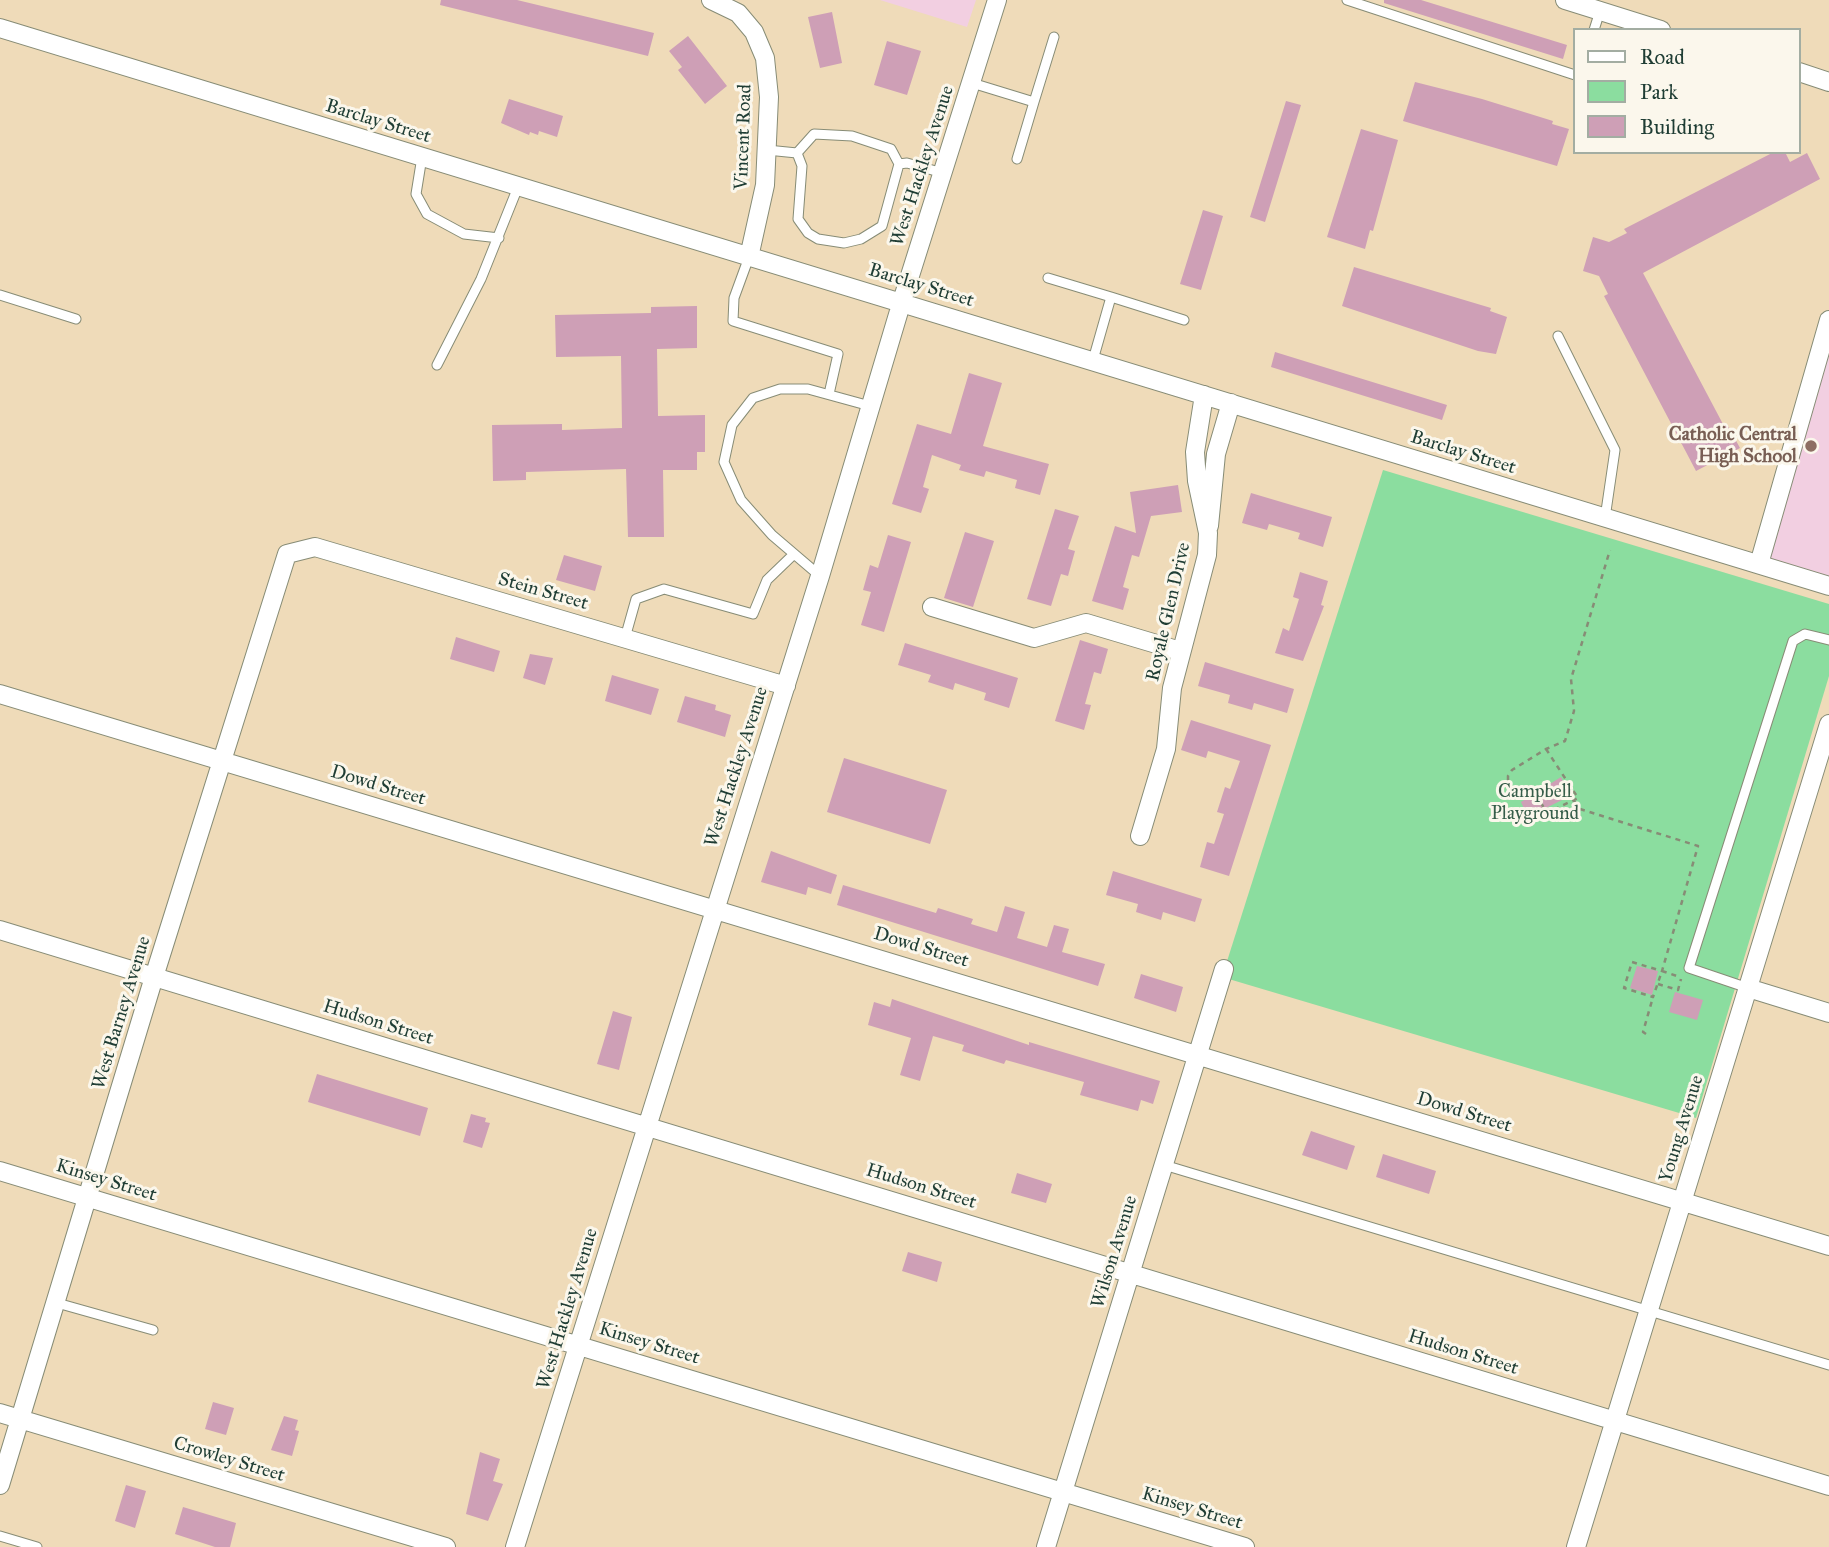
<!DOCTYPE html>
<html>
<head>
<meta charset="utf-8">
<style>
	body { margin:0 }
	#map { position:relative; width:1829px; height:1547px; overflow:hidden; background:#efdbb9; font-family:"IM FELL Great Primer",serif }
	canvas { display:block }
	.legend { position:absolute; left:1573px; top:28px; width:228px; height:126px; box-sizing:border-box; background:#fbf7ec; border:2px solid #a3ada2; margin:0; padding:9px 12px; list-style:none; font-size:21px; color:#1f3d34 }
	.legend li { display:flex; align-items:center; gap:14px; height:35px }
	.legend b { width:35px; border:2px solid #a3ada2 }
</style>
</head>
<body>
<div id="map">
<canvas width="1829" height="1547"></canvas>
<ul class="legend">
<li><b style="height:9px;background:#fff"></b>Road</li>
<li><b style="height:19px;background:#8bdd9f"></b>Park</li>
<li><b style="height:19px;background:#ce9fb6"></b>Building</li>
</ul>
</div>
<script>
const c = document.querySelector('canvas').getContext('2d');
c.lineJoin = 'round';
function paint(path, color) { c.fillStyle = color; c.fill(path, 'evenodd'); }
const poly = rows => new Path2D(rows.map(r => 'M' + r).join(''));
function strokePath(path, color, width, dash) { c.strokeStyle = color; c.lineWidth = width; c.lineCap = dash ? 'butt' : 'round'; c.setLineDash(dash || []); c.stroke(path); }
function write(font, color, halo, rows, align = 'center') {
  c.font = font + ' "IM FELL Great Primer",serif'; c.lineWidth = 6; c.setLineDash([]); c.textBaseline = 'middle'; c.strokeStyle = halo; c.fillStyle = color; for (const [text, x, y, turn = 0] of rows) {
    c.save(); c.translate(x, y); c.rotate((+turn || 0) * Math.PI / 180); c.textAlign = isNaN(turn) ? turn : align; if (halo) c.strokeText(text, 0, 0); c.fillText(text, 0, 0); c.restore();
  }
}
const built = poly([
	[880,0,976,0,967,27],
	[1829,327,1829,586,1759,564]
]);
const green = poly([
	[1383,470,1829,604,1829,676,1696,1118,1222,977]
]);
const building = poly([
	[441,0,517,0,654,33,648,56,440,5],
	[1384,0,1421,0,1567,45,1563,59,1384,3],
	[832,12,842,63,820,68,808,17],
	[688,36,727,86,705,104,678,70,682,67,669,51],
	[887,41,921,51,907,95,874,85],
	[1415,82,1482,99,1553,121,1552,124,1569,129,1557,166,1403,121],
	[509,99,563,116,557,137,539,131,538,135,530,132,529,135,501,123],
	[1286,101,1301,105,1265,222,1250,217],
	[1361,129,1398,140,1373,231,1370,230,1365,249,1327,237],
	[1774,152,1785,152,1790,162,1807,153,1820,179,1643,273,1724,426,1727,424,1740,448,1696,471,1604,296,1608,294,1599,276,1583,271,1593,237,1609,242,1627,233,1624,229],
	[1203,210,1223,216,1201,290,1180,284],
	[1354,267,1491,308,1490,311,1507,317,1496,354,1478,351,1342,306],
	[697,306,697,348,657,349,658,416,705,415,705,452,697,452,697,470,663,470,664,537,628,537,626,469,526,472,526,480,493,481,492,425,562,424,562,430,622,428,621,356,556,357,555,315,651,313,651,307],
	[1275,352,1447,405,1442,420,1271,367],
	[969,373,1002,383,983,446,1049,464,1040,495,1015,488,1017,480,986,471,984,477,959,470,961,465,932,455,923,487,929,489,921,513,892,504,917,424,951,434],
	[1178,485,1182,512,1151,516,1139,557,1132,555,1123,587,1129,589,1123,610,1092,601,1115,526,1136,533,1130,492],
	[1251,493,1332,517,1323,547,1298,539,1300,533,1269,524,1267,530,1242,523],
	[1055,509,1079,516,1068,549,1075,551,1068,576,1061,574,1051,606,1027,599],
	[965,532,994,541,973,607,944,598],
	[888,535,911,542,884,632,861,625,871,592,863,590,870,565,878,568],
	[564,555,602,566,595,591,556,580],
	[1300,572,1328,581,1321,605,1324,606,1303,661,1275,653,1283,628,1289,631,1299,599,1293,597],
	[456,637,500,651,494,672,450,659],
	[1080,640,1108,649,1101,674,1094,672,1085,704,1091,705,1084,730,1055,721],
	[905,643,1018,678,1009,708,984,700,986,693,955,683,953,690,928,682,931,675,898,665],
	[530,654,553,658,545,685,523,678],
	[1205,662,1294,689,1287,713,1254,703,1252,710,1228,703,1230,695,1198,686],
	[612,675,659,689,651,715,605,701],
	[685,696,716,705,715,710,731,715,725,737,677,722],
	[1191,720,1271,745,1229,876,1200,867,1207,842,1214,844,1224,814,1217,812,1225,787,1230,789,1240,761,1208,751,1206,758,1181,750],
	[844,758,947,790,930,844,827,812],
	[1561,777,1570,796,1528,817,1521,802],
	[771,851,837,875,831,894,808,887,806,895,761,882],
	[1113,871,1202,899,1195,922,1163,912,1161,920,1136,912,1138,904,1106,895],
	[843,885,936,913,938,908,973,919,971,924,997,932,1005,906,1025,912,1017,938,1047,947,1054,925,1069,929,1062,952,1105,964,1098,986,837,905],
	[1637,966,1658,971,1652,995,1630,988],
	[1141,974,1183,987,1176,1012,1134,998],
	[1675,992,1703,1000,1697,1020,1669,1012],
	[892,999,1029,1045,1029,1042,1160,1081,1153,1104,1141,1100,1138,1111,1080,1095,1084,1082,1006,1060,1004,1064,962,1051,964,1045,933,1036,920,1081,900,1075,911,1038,868,1025,874,1002,890,1007],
	[613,1011,632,1017,619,1070,597,1064],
	[317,1074,428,1108,420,1136,308,1102],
	[471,1114,486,1118,485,1122,490,1123,482,1148,463,1142],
	[1311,1131,1355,1146,1347,1170,1302,1155],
	[1383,1154,1436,1171,1429,1194,1376,1177],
	[1017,1173,1052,1184,1046,1203,1011,1193],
	[908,1252,942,1262,937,1282,902,1271],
	[213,1402,234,1408,226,1435,205,1429],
	[284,1416,298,1420,295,1430,299,1431,292,1456,271,1450],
	[480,1452,500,1459,493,1481,503,1484,488,1521,466,1514],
	[126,1485,146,1491,135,1528,115,1521],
	[183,1507,236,1523,230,1547,215,1547,175,1534]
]);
const path = poly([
	[1546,749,1578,798,1547,813,1535,793,1508,786,1508,776,1512,770,1546,749,1565,741,1574,711,1571,679,1610,550],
	[1574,801,1580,809,1698,846,1662,971,1632,962,1624,988,1653,997,1662,971,1677,976],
	[1658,984,1678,990,1681,979],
	[1646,1034,1643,1032,1653,997]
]);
const service = poly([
	[1347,0,1575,75],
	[1594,30,1600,11],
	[972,83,1034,102,1017,159],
	[1034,102,1054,37],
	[767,150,797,153,802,166,798,219,808,233,818,239,844,243,861,239,882,226,899,164,907,163,943,173],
	[797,153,814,134,852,136,891,149,899,164],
	[422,157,416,194,427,214,464,234,499,238],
	[749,257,734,298,733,321,838,354,829,394],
	[1048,278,1111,297],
	[0,295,76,319],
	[1558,336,1615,450,1605,518],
	[1093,360,1111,297,1184,320],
	[437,365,481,279,518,187],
	[820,576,772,535,741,500,724,462,732,425,753,398,780,389,808,389,870,406],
	[625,638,636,599,664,589,753,614,767,580,794,554],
	[1748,988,1689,968,1793,641,1805,634,1829,640],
	[1164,1165,1829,1365],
	[57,1303,153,1330],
	[0,1536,37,1547]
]);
const minor = poly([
	[711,0,738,13,754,32,765,58,769,97,765,185,749,257],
	[1565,0,1661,30],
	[0,28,1829,586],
	[1799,72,1829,82],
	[1209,526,1216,454,1231,403],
	[1759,564,1829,320],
	[932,607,1034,638,1086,623,1180,651],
	[0,694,1829,1246],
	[1140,836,1166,749,1172,688,1207,555,1208,533,1197,481,1195,452,1204,395],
	[0,930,1829,1486],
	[1748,988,1829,1013],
	[0,1171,1245,1547],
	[0,1413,446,1547],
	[0,1485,154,977,287,554,315,547,786,686],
	[515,1547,820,576,902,301,997,0],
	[1046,1547,1224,969],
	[1576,1547,1829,724]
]);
const markers = [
	[1811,446,7,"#8d6e63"]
];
const streetNames = [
	["Barclay Street",378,122,17],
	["Vincent Road",744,137,-88],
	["West Hackley Avenue",923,166,-72],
	["Barclay Street",921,286,17],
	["Barclay Street",1463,453,17],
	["Stein Street",543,592,16],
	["Royale Glen Drive",1169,612,-77],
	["West Hackley Avenue",737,767,-72],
	["Dowd Street",378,786,17],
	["Dowd Street",921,948,17],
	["West Barney Avenue",122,1013,-73],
	["Hudson Street",378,1023,17],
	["Dowd Street",1464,1113,17],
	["Young Avenue",1682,1129,-73],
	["Kinsey Street",106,1181,17],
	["Hudson Street",921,1187,17],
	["Wilson Avenue",1115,1252,-73],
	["West Hackley Avenue",568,1309,-73],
	["Kinsey Street",649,1344,17],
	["Hudson Street",1463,1353,17],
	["Crowley Street",229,1460,17],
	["Kinsey Street",1192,1509,17]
];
const educationNames = [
	["Catholic Central",1797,435],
	["High School",1797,457]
];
const parkNames = [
	["Campbell",1535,792],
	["Playground",1535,814]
];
paint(built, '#f2cfe1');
paint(green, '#8bdd9f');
paint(building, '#ce9fb6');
strokePath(service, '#878c76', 11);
strokePath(minor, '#878c76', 20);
strokePath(path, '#878c76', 2.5, [5, 5]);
strokePath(service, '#fff', 9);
strokePath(minor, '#fff', 18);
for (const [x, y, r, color] of markers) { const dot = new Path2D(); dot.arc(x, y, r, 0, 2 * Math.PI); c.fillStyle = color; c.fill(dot); strokePath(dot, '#fbf7ec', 2.5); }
write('19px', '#1f3d34', '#fbf7ec', streetNames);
write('bold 19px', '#785e54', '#fbf7ec', educationNames, 'right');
write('19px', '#355d49', '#fbf7ec', parkNames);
</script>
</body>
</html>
